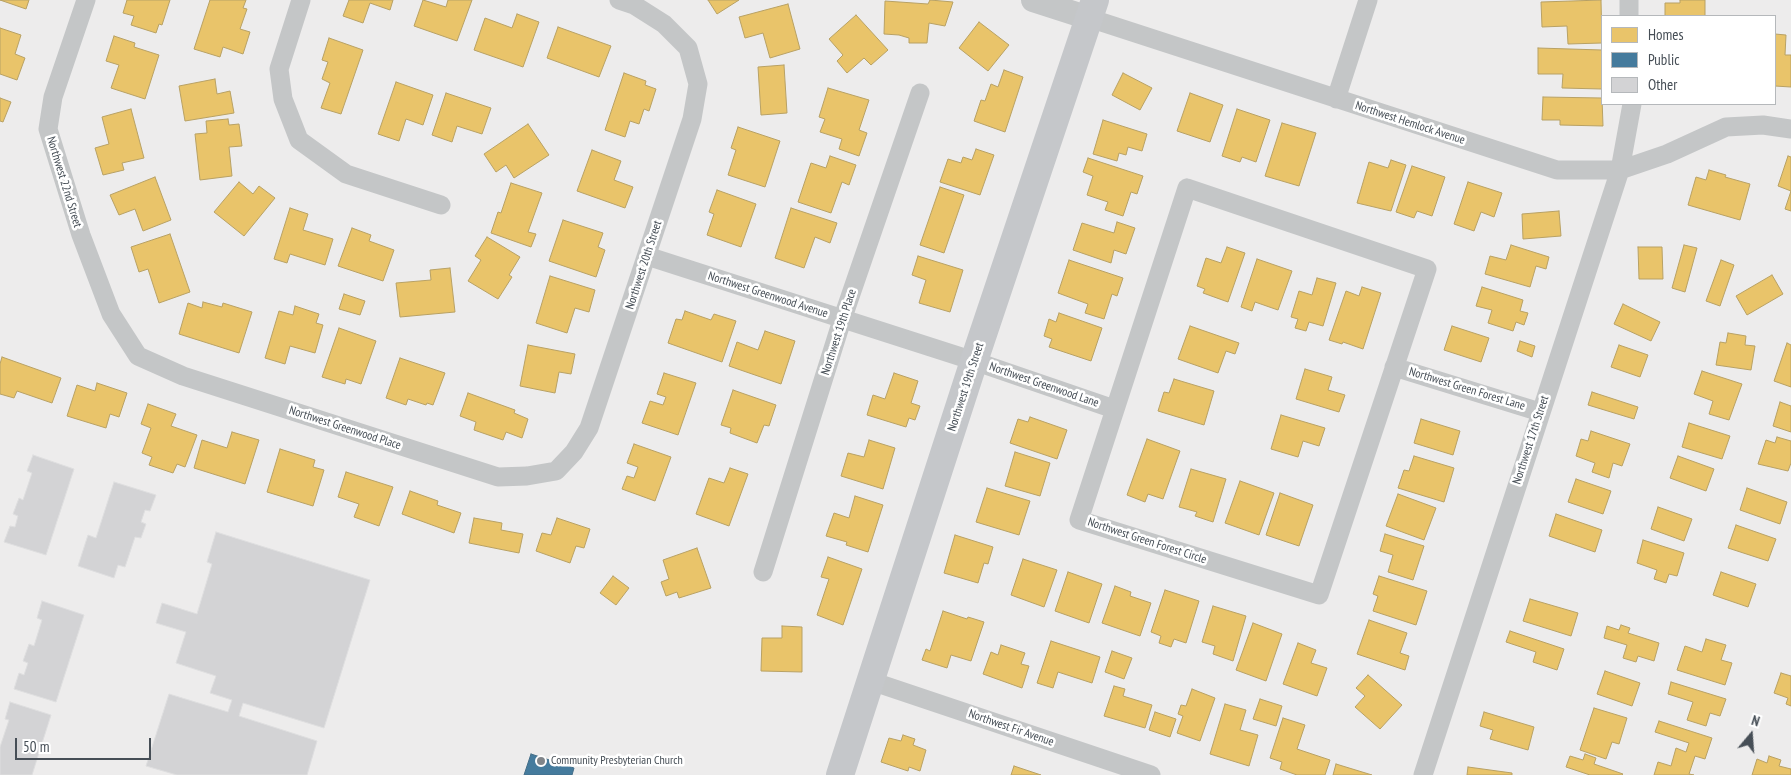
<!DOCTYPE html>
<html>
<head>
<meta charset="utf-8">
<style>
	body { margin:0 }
	#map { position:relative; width:1791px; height:775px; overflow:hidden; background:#edecec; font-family:"PT Sans Narrow",sans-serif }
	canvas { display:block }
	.legend { position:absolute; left:1601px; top:15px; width:175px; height:90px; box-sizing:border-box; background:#fff; border:1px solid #b5b8bb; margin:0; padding:6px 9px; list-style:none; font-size:15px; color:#464e56 }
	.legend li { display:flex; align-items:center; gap:10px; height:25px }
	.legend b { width:25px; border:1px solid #b5b8bb }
	.north { position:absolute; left:1726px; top:710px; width:50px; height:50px; -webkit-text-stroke:4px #fff; paint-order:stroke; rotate:18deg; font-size:14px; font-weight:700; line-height:20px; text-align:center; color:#464e56 }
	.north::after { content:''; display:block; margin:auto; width:18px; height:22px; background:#464e56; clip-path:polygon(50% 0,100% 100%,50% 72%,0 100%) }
	.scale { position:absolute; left:15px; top:738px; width:136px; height:22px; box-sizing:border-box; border:2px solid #464e56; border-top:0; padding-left:6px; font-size:15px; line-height:18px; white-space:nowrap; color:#464e56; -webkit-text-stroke:4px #fff; paint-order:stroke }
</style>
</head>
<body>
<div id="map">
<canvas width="1791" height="775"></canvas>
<ul class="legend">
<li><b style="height:14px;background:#e9c46a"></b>Homes</li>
<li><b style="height:14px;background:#457b9d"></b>Public</li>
<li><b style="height:14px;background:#d3d3d5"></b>Other</li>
</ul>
<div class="north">N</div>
<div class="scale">50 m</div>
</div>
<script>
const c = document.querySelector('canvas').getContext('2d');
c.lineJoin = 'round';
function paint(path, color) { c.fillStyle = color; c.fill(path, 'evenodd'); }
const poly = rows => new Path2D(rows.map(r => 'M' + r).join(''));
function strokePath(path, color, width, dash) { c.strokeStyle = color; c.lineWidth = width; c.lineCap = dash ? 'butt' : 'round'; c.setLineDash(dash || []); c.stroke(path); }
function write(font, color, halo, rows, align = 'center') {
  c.font = font + ' "PT Sans Narrow",sans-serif'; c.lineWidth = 5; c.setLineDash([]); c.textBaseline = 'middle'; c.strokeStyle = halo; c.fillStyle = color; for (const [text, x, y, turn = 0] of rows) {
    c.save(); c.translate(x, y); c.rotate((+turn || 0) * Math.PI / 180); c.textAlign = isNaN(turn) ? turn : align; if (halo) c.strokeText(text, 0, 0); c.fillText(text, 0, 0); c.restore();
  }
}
const homes = poly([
	[0,0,29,0,26,9,0,0],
	[127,0,170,0,162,25,159,24,156,33,131,25,134,16,123,13,127,0],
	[210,0,246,0,243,8,247,9,240,29,250,32,243,54,223,47,220,57,194,49,210,0],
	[349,0,393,0,390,10,370,3,363,23,343,16,349,0],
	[423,0,446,7,448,0,472,0,457,41,414,26,423,0],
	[708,0,739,0,717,14,708,0],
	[930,0,953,2,945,26,929,23,927,43,909,43,909,38,899,35,884,34,885,1,928,4,930,0],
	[1601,0,1602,43,1568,44,1567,26,1542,27,1541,2,1601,0],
	[1680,0,1705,0,1705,16,1665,16,1665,3,1680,3,1680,0],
	[788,4,800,49,770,58,763,33,745,38,739,17,788,4],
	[517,14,539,22,523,67,474,50,485,18,512,28,517,14],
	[856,15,888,50,871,65,864,58,847,73,837,61,843,55,829,39,856,15],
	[979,22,1009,45,988,71,959,48,979,22],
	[558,27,611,46,599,77,547,58,558,27],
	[0,28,21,35,15,54,25,58,17,80,0,74,0,28],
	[1775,34,1786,35,1785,55,1791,55,1791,87,1775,86,1775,34],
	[114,36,135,43,134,47,159,55,145,99,111,88,119,65,106,61,114,36],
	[329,38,363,50,341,114,321,108,330,83,322,79,328,62,322,60,329,38],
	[1538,48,1602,50,1602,89,1562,88,1563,74,1538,74,1538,48],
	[784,65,787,113,761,115,758,67,784,65],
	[1004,70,1023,77,1005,132,974,121,981,100,985,101,991,84,998,87,1004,70],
	[624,73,646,81,645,85,656,89,649,111,644,109,639,124,630,121,625,137,605,130,624,73],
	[1123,73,1152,88,1140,110,1112,95,1123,73],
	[215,79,217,94,230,91,234,113,185,121,179,86,215,79],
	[396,82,433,95,423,125,406,119,399,141,378,134,396,82],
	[828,88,869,100,859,130,867,133,859,156,839,149,842,139,820,132,825,119,819,117,828,88],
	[446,93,491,108,482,134,457,126,452,142,432,135,446,93],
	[1190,93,1223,105,1210,142,1177,131,1190,93],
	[1543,97,1602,98,1603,126,1560,125,1560,120,1542,120,1543,97],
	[0,98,11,102,3,122,0,121,0,98],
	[131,109,144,158,122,163,124,170,103,175,95,148,109,144,102,117,131,109],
	[1237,109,1270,120,1256,162,1242,157,1240,162,1222,156,1237,109],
	[228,119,229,125,239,124,242,146,229,147,232,176,200,180,195,134,207,133,206,121,228,119],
	[1103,120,1147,134,1142,151,1128,147,1126,155,1119,153,1117,161,1093,154,1103,120],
	[1282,123,1316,133,1299,186,1265,176,1282,123],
	[528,124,549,155,514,178,506,165,496,172,484,154,528,124],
	[738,127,780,141,765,187,728,175,736,150,731,148,738,127],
	[976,149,994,155,980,195,940,182,948,159,961,163,963,157,972,160,976,149],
	[592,150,621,161,614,180,633,187,625,208,577,191,592,150],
	[830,156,856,165,849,185,842,182,831,213,798,202,811,163,826,168,830,156],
	[1788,156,1791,157,1791,211,1785,209,1791,191,1778,186,1788,156],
	[1088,158,1143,176,1137,194,1131,192,1123,216,1105,210,1108,202,1087,195,1093,176,1083,172,1088,158],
	[1391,160,1406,165,1391,211,1357,203,1369,162,1388,168,1391,160],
	[1412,166,1445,177,1432,216,1417,211,1414,218,1396,212,1412,166],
	[1709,170,1726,175,1725,177,1750,184,1740,220,1688,205,1696,177,1706,180,1709,170],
	[155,177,171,220,143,231,135,209,119,215,110,195,155,177],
	[239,182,253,194,259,186,275,198,244,236,214,212,239,182],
	[1468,182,1502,193,1494,217,1481,212,1474,231,1454,224,1468,182],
	[511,183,542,193,528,232,536,234,531,247,491,233,498,212,501,213,511,183],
	[940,187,964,195,944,253,920,245,940,187],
	[717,190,756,204,741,247,707,235,714,214,709,212,717,190],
	[290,208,308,214,303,230,333,239,325,265,290,254,287,263,274,259,290,208],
	[791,208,837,223,830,243,815,237,804,268,775,258,791,208],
	[1559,211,1561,236,1523,239,1522,214,1559,211],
	[563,220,603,233,598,247,605,250,596,277,549,261,563,220],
	[1117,222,1135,228,1126,254,1114,250,1111,263,1073,250,1082,223,1114,233,1117,222],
	[352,228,371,235,369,241,394,250,383,281,338,266,352,228],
	[170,234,190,292,159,303,148,269,139,272,131,247,170,234],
	[487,237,520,257,509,275,512,277,498,299,468,281,481,260,475,256,487,237],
	[1511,245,1549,257,1546,269,1536,266,1530,287,1485,274,1490,256,1506,260,1511,245],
	[1684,245,1697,248,1685,292,1672,288,1684,245],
	[1227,247,1245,253,1228,302,1203,293,1205,289,1197,286,1206,258,1221,263,1227,247],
	[1638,247,1662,247,1663,279,1639,279,1638,247],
	[918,256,963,270,950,312,919,303,926,280,912,275,918,256],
	[1257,259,1292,271,1278,310,1255,302,1252,311,1241,307,1257,259],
	[1069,260,1123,278,1117,296,1112,294,1104,319,1085,313,1088,304,1058,293,1069,260],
	[1721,260,1734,265,1720,306,1706,301,1721,260],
	[450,268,455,312,400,317,396,283,431,280,430,270,450,268],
	[1772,275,1783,294,1747,315,1736,296,1772,275],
	[550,276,595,290,589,312,575,308,567,333,536,323,550,276],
	[1317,278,1336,283,1323,326,1309,322,1306,331,1295,328,1298,319,1291,317,1299,291,1312,295,1317,278],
	[1362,287,1381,293,1363,349,1343,342,1342,344,1329,340,1346,291,1359,296,1362,287],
	[1482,287,1523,300,1520,311,1528,313,1524,325,1516,322,1513,331,1488,323,1492,310,1476,306,1482,287],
	[344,294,365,301,360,315,339,309,344,294],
	[203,302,222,307,223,303,252,312,239,353,179,334,188,303,202,308,203,302],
	[1623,304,1660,322,1651,341,1614,324,1623,304],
	[295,306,319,314,316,323,323,325,315,353,290,346,285,364,265,358,279,311,293,315,295,306],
	[685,311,711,320,714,314,736,321,722,362,668,343,676,319,682,320,685,311],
	[1059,313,1102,328,1091,361,1049,347,1052,339,1044,336,1049,319,1056,322,1059,313],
	[1190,326,1239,343,1235,354,1226,351,1218,373,1178,359,1190,326],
	[1452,326,1489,338,1481,362,1444,350,1452,326],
	[339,328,376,341,361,384,346,379,345,384,322,377,339,328],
	[765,331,795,341,781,384,729,366,737,342,758,350,765,331],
	[1728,333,1746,336,1745,345,1755,346,1751,370,1716,365,1720,342,1726,343,1728,333],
	[1520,341,1535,346,1532,357,1517,351,1520,341],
	[1787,343,1791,345,1791,387,1774,381,1787,343],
	[528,345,575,354,571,374,559,372,555,393,520,386,528,345],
	[1619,345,1648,355,1640,377,1611,367,1619,345],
	[2,357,61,378,52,403,17,391,14,398,0,394,0,364,2,357],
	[400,358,445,373,433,405,427,403,426,405,408,399,406,405,386,398,400,358],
	[1305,369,1332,377,1328,390,1345,395,1339,412,1296,399,1305,369],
	[1702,371,1742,384,1729,420,1709,414,1713,401,1694,394,1702,371],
	[664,373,696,383,678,435,642,423,650,401,663,405,666,397,657,394,664,373],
	[894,373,918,381,911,403,920,406,915,420,909,418,906,427,867,415,873,395,885,399,894,373],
	[1174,379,1214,391,1204,425,1158,411,1164,392,1169,393,1174,379],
	[97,383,127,393,119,417,110,414,106,428,67,416,77,385,95,391,97,383],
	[733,390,776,405,769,426,764,425,757,443,730,433,731,428,721,425,733,390],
	[1592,392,1638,407,1634,419,1588,405,1592,392],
	[468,393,515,410,514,413,528,419,522,438,506,432,503,440,474,430,476,422,460,416,468,393],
	[1780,402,1791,406,1791,432,1773,426,1780,402],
	[148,404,176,414,171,426,197,435,185,467,177,464,173,473,149,465,152,457,142,453,151,428,141,424,148,404],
	[1281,415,1325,428,1319,446,1303,441,1298,457,1271,449,1281,415],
	[1030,417,1067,430,1057,459,1010,443,1018,419,1028,422,1030,417],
	[1421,419,1460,431,1453,455,1414,443,1421,419],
	[1689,423,1730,436,1722,459,1682,447,1689,423],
	[1591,431,1630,444,1622,466,1613,463,1609,478,1592,472,1595,463,1576,456,1581,439,1588,441,1591,431],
	[232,432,259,440,245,484,194,468,202,440,227,448,232,432],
	[1777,437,1791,441,1791,463,1788,471,1758,464,1766,440,1775,443,1777,437],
	[1147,439,1180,451,1163,499,1148,494,1145,502,1127,495,1147,439],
	[869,440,895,448,883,489,841,476,848,453,864,457,869,440],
	[634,444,671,457,655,501,622,489,627,476,634,478,638,467,627,463,634,444],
	[280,449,315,460,313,467,324,470,313,506,267,492,280,449],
	[1015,452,1050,463,1040,496,1005,486,1015,452],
	[1414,456,1454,468,1444,502,1398,488,1404,470,1409,471,1414,456],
	[1678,456,1714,469,1706,491,1670,478,1678,456],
	[730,468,748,474,729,526,696,514,709,478,724,483,730,468],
	[1191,469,1226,479,1213,522,1195,516,1197,512,1179,507,1191,469],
	[346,472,393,487,379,526,354,517,359,504,338,497,346,472],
	[1576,479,1611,491,1603,514,1568,502,1576,479],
	[1240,481,1274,493,1259,535,1225,523,1240,481],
	[987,488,1030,501,1019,535,976,522,987,488],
	[1747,488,1787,502,1780,524,1740,510,1747,488],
	[410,491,438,501,437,505,461,513,454,533,402,514,410,491],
	[1280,493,1313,505,1299,546,1266,535,1280,493],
	[1398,494,1436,508,1424,540,1386,526,1398,494],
	[855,496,883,505,868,552,846,545,847,542,826,536,834,513,849,518,855,496],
	[1658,507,1692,519,1684,541,1651,529,1658,507],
	[1556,514,1602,530,1595,552,1549,536,1556,514],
	[474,518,502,523,501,530,523,534,519,553,469,543,474,518],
	[557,518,590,529,584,548,576,546,570,563,536,551,542,533,551,535,557,518],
	[1736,525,1776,539,1768,561,1728,548,1736,525],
	[1385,534,1424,546,1413,580,1388,572,1393,555,1380,551,1385,534],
	[955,535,993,547,988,564,984,563,978,583,944,573,955,535],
	[1643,540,1684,553,1677,576,1669,574,1666,583,1654,579,1657,570,1637,563,1643,540],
	[697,548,711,588,679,598,677,592,666,596,661,582,669,579,663,560,697,548],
	[828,557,862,569,843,625,817,615,829,579,821,577,828,557],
	[1023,559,1057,570,1044,607,1011,595,1023,559],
	[1068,572,1102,584,1089,623,1055,611,1068,572],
	[1721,572,1756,584,1748,607,1713,595,1721,572],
	[613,576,629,588,616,605,600,593,613,576],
	[1379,576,1427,591,1416,625,1373,611,1378,596,1373,594,1379,576],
	[1115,586,1131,592,1130,596,1151,603,1140,636,1102,623,1115,586],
	[1165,590,1199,601,1186,643,1174,639,1171,647,1159,643,1161,636,1151,632,1165,590],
	[1530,599,1578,613,1571,636,1523,621,1530,599],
	[1213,606,1246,616,1233,661,1213,654,1215,646,1202,642,1213,606],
	[943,611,967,619,968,617,984,622,971,661,951,655,947,668,922,660,926,649,930,651,943,611],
	[1369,620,1407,633,1400,653,1409,656,1405,670,1357,654,1369,620],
	[1253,623,1282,634,1266,681,1236,670,1253,623],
	[1621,625,1630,628,1628,633,1659,643,1654,661,1638,656,1636,662,1623,658,1627,645,1604,638,1607,626,1619,630,1621,625],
	[782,626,802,627,802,672,761,671,762,638,782,638,782,626],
	[1510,631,1564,649,1557,670,1533,662,1536,652,1506,642,1510,631],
	[1706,639,1726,645,1721,660,1732,663,1725,685,1677,670,1685,646,1702,652,1706,639],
	[1051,641,1100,657,1092,683,1058,672,1053,688,1037,683,1051,641],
	[1298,643,1316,650,1311,663,1327,668,1317,696,1283,684,1298,643],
	[1001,645,1025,653,1021,664,1029,666,1022,688,983,674,991,652,998,655,1001,645],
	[1112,651,1132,658,1124,679,1105,672,1112,651],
	[1605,671,1640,683,1632,706,1597,694,1605,671],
	[1781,673,1791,676,1791,706,1786,704,1788,698,1774,693,1781,673],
	[1368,675,1402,705,1380,729,1355,707,1365,696,1356,688,1368,675],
	[1671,682,1726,699,1720,716,1710,713,1706,726,1687,720,1693,702,1668,694,1671,682],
	[1114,686,1125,689,1123,696,1152,705,1145,728,1104,716,1114,686],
	[1192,689,1215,698,1200,741,1177,733,1183,716,1178,714,1181,705,1186,706,1192,689],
	[1260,699,1282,706,1276,726,1253,719,1260,699],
	[1225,704,1246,710,1240,730,1258,735,1249,766,1210,754,1225,704],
	[1594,708,1627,718,1619,744,1612,742,1606,759,1580,750,1594,708],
	[1155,712,1176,719,1170,737,1149,730,1155,712],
	[1484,712,1534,727,1528,750,1490,739,1493,730,1480,726,1484,712],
	[1283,718,1305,725,1297,749,1330,760,1325,775,1297,775,1280,769,1282,762,1270,758,1283,718],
	[1659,721,1712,738,1705,759,1695,756,1689,774,1694,775,1654,775,1658,762,1671,766,1676,748,1686,752,1689,743,1655,732,1659,721],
	[903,735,915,739,913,745,926,750,920,771,909,767,908,771,881,762,889,738,901,741,903,735],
	[1585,754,1596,758,1594,764,1623,774,1622,775,1590,775,1566,767,1570,756,1583,760,1585,754],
	[1769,756,1781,760,1779,766,1791,769,1791,775,1752,775,1757,759,1767,763,1769,756],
	[1336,764,1372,775,1333,775,1336,764],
	[1014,766,1041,775,1011,775,1014,766],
	[1468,767,1512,773,1512,775,1467,775,1468,767]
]);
const public = poly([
	[531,754,574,768,572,775,524,775,531,754]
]);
const building = poly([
	[33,455,74,469,46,555,4,542,10,526,15,527,18,516,13,514,19,498,23,500,32,473,27,471,33,455],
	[114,482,156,495,150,511,145,510,141,522,146,524,141,538,135,537,125,567,118,565,114,578,78,566,88,535,96,538,114,482],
	[216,532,370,580,324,728,243,703,239,716,317,741,307,775,177,775,146,766,169,694,228,712,232,700,210,693,216,676,176,663,186,632,156,623,162,603,197,614,212,564,207,562,216,532],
	[42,601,84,615,56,702,14,689,19,673,24,675,28,663,23,661,29,644,34,646,42,620,37,618,42,601],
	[10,702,51,715,32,775,0,775,0,747,9,720,5,719,10,702]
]);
const minor = poly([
	[86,0,53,97,48,129,81,235,111,314,138,356,183,376,498,477,527,476,556,471,574,452,589,428,692,119,698,84,688,48,664,24,634,5,619,0],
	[301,0,279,69,283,99,299,140,346,174,441,205],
	[1629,0,1629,16],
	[1089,18,1557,170,1620,170,1667,154,1726,127,1763,125,1791,129],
	[1336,99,1368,0],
	[1187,188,1427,269,1319,595,1079,520,1187,188],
	[647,256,974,361,1114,409],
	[1394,367,1540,412],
	[763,572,842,320,920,93],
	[871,681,1151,775],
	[1423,775,1620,170,1632,104]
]);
const tertiary = poly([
	[1033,0,1089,18]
]);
const secondary = poly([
	[840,775,974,361,1095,0]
]);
const markers = [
	[541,761,5,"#80858a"]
];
const streetNames = [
	["Northwest Hemlock Avenue",1410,123,18],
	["Northwest 22nd Street",64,182,73],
	["Northwest 20th Street",644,265,-72],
	["Northwest Greenwood Avenue",768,295,18],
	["Northwest 19th Place",839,332,-72],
	["Northwest Greenwood Lane",1044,385,19],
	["Northwest 19th Street",966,387,-72],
	["Northwest Green Forest Lane",1467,389,17],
	["Northwest Greenwood Place",345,428,18],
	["Northwest 17th Street",1531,440,-72],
	["Northwest Green Forest Circle",1147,541,18],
	["Northwest Fir Avenue",1011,728,19]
];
const poiNames = [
	["Community Presbyterian Church",551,761]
];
paint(homes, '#e9c46a');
strokePath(homes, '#b8a164', 1);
paint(public, '#457b9d');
strokePath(public, '#456e88', 1);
paint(building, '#d3d3d5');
strokePath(building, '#dededf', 1);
strokePath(minor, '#c4c6c7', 19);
strokePath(tertiary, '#c4c6c7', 24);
strokePath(secondary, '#c5c7ca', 28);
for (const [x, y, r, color] of markers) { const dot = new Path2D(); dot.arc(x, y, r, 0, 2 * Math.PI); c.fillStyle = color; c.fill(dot); strokePath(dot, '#fff', 2); }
write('12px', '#464e56', '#fff', streetNames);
write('12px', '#464e56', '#fff', poiNames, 'left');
</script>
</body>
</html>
